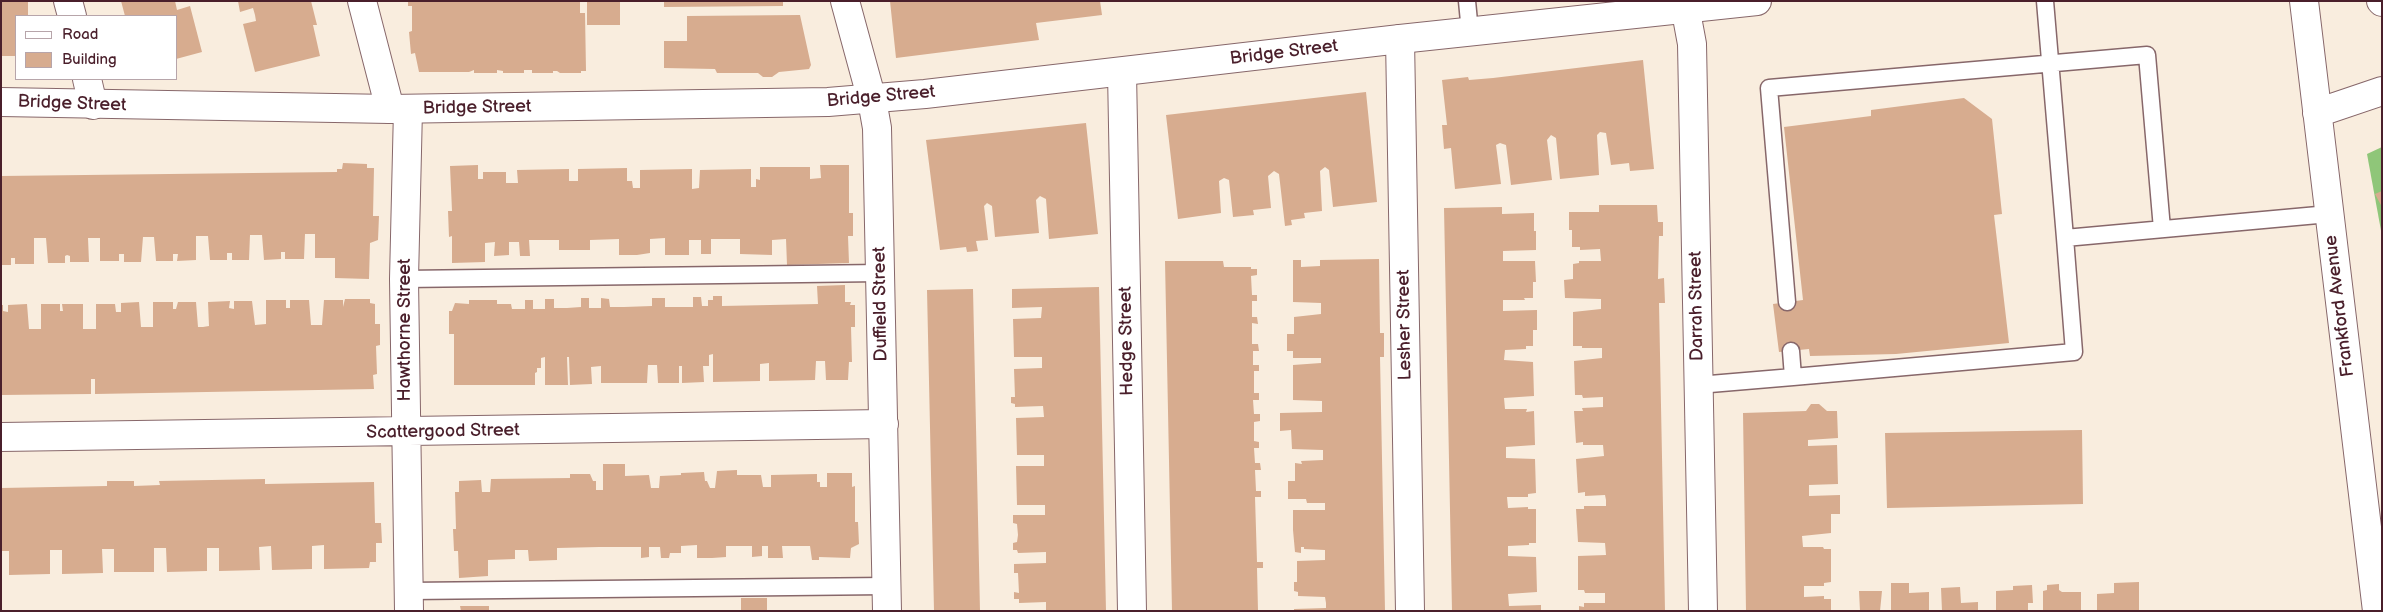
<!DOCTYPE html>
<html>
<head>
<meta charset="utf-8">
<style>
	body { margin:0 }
	#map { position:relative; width:2383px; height:612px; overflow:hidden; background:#f9edde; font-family:"Balsamiq Sans",sans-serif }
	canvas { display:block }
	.frame { position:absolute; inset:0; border:2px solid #4a1f2b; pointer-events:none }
	.legend { position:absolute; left:15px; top:15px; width:162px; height:65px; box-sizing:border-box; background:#fff; border:1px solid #b7a5aa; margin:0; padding:6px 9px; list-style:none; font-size:15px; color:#4a1f2b }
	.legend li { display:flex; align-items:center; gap:10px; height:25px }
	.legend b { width:25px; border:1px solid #b7a5aa }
</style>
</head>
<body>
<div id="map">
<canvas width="2383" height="612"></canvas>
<div class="frame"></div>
<ul class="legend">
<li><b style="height:6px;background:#fff"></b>Road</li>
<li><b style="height:14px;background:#d7ac8f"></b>Building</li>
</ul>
</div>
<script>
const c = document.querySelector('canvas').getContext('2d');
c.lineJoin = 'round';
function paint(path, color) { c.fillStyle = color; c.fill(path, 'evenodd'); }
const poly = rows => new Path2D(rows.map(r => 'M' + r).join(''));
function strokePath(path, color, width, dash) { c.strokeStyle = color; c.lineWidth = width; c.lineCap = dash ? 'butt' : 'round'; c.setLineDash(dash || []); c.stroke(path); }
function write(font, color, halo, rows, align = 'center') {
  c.font = font + ' "Balsamiq Sans",sans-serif'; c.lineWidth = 4; c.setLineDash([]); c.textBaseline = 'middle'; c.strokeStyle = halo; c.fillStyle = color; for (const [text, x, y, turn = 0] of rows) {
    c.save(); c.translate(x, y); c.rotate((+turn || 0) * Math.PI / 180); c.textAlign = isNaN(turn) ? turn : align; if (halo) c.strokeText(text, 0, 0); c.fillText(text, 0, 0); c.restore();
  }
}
const green = poly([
	[2382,147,2382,236,2367,154]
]);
const building = poly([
	[1,1,28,1,28,16,16,16,16,56,1,56],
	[121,1,175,1,177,10,190,6,202,52,176,59,176,16,125,16],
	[238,1,311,1,317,25,313,25,320,56,255,72,243,24,256,21,255,15,253,8,240,12],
	[408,1,580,1,580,13,585,13,586,71,581,71,581,73,560,73,557,71,553,71,553,73,532,73,532,70,524,70,524,73,503,73,503,71,497,70,497,73,474,73,474,70,469,72,419,72,415,53,411,54,409,32,412,31,412,6,408,6],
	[587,1,620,1,620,25,587,25],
	[664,1,783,1,783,6,664,7],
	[890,1,1100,1,1102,15,1036,23,1039,40,896,58],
	[800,15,811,65,809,69,779,72,772,77,763,77,758,73,717,73,715,69,664,68,664,41,687,41,687,16],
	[1643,60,1654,169,1630,171,1629,163,1611,165,1606,133,1600,132,1597,135,1599,175,1560,179,1556,138,1551,135,1547,140,1552,180,1511,185,1506,145,1500,143,1496,145,1501,184,1455,189,1451,148,1444,149,1442,125,1447,125,1442,80,1468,77,1469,80,1493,78],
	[1366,92,1377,202,1333,207,1329,170,1325,167,1320,171,1322,211,1304,213,1305,218,1291,220,1292,225,1285,226,1279,174,1274,171,1268,176,1271,208,1253,210,1254,215,1233,217,1229,180,1224,178,1219,181,1221,213,1178,219,1166,115],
	[1964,98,1992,119,2002,214,1994,215,2009,343,1896,354,1810,356,1809,349,1779,352,1773,304,1803,300,1784,127,1871,116,1871,110],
	[1086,123,1098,234,1049,239,1046,199,1040,196,1036,200,1039,233,995,237,992,206,987,203,984,206,988,240,976,241,978,251,967,252,966,247,940,250,926,140],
	[343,163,367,164,367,168,374,168,373,216,379,216,378,240,370,243,369,279,335,278,335,258,315,258,315,234,305,234,304,259,285,259,285,252,281,252,281,259,264,260,262,235,250,235,249,260,232,260,232,253,227,253,227,260,210,260,208,236,196,236,196,260,177,261,178,254,173,254,173,261,156,261,154,237,143,237,141,262,124,262,124,254,119,254,119,261,100,261,100,238,88,238,89,262,70,262,70,256,67,255,65,256,65,263,48,263,46,238,34,238,34,264,15,264,15,258,11,258,11,265,1,265,1,176,337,172,337,169,342,169],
	[478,165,478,179,483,179,483,172,506,172,506,183,518,183,517,170,569,169,569,181,578,181,578,169,627,168,627,181,632,181,633,188,640,188,640,170,692,169,692,189,699,188,700,170,751,169,751,187,756,187,756,179,760,180,760,167,810,167,810,179,821,178,820,165,849,165,849,213,853,213,853,236,848,236,849,263,787,265,786,239,772,240,772,255,740,254,740,239,711,239,711,254,701,254,701,240,689,240,689,255,665,255,665,238,650,239,650,253,637,255,619,255,619,239,590,240,590,250,559,250,559,240,529,240,530,256,520,256,519,242,509,242,509,255,494,256,495,242,485,243,485,262,452,263,452,236,449,237,448,211,452,211,450,166],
	[2382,191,2382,207,2375,194],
	[1599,205,1657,205,1658,222,1663,222,1663,236,1659,236,1658,279,1664,278,1665,303,1659,303,1665,611,1579,611,1579,606,1584,607,1584,603,1605,603,1605,593,1585,593,1584,590,1578,590,1578,556,1606,555,1605,543,1578,542,1576,509,1584,509,1584,506,1606,506,1606,500,1605,495,1585,496,1585,492,1578,493,1576,459,1604,456,1603,445,1583,445,1583,442,1576,443,1574,411,1583,411,1582,408,1603,407,1603,397,1583,398,1582,395,1575,395,1574,361,1602,358,1602,348,1582,348,1582,346,1573,346,1573,312,1601,309,1601,299,1565,298,1564,280,1573,279,1573,264,1579,263,1579,261,1601,261,1600,249,1580,250,1580,247,1572,247,1572,230,1569,230,1569,212,1599,212],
	[1502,207,1502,214,1534,213,1534,231,1536,231,1536,250,1503,251,1503,261,1535,261,1536,282,1533,282,1533,298,1524,298,1525,300,1503,300,1503,311,1537,310,1537,330,1533,330,1533,346,1526,346,1526,349,1505,350,1504,360,1533,362,1534,396,1504,398,1505,409,1527,409,1526,412,1534,411,1535,445,1506,447,1506,458,1535,459,1536,493,1528,494,1528,497,1507,497,1508,508,1528,507,1528,509,1536,509,1536,543,1529,543,1529,545,1508,546,1508,556,1536,557,1537,592,1508,594,1509,606,1541,605,1541,611,1452,611,1444,208],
	[1379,259,1380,333,1384,333,1384,357,1380,357,1385,611,1294,611,1294,609,1326,608,1326,603,1325,597,1298,596,1298,592,1294,591,1294,582,1297,582,1297,561,1325,560,1325,550,1304,549,1304,547,1301,547,1301,553,1295,552,1293,530,1293,510,1325,510,1325,503,1307,503,1306,499,1288,499,1288,481,1295,481,1295,463,1302,464,1301,461,1323,460,1323,450,1292,449,1291,430,1280,431,1280,413,1322,412,1322,401,1293,400,1293,365,1321,363,1321,358,1293,358,1293,351,1287,351,1287,334,1294,334,1294,317,1321,314,1321,303,1293,302,1293,260,1301,260,1301,267,1320,266,1320,260],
	[1165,261,1223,261,1224,267,1251,267,1251,269,1257,269,1257,275,1251,276,1252,295,1257,295,1257,301,1252,301,1252,317,1257,317,1258,324,1252,323,1252,344,1258,344,1259,351,1253,351,1253,365,1259,365,1259,371,1254,371,1254,393,1259,393,1259,400,1253,400,1254,414,1260,414,1260,421,1254,422,1254,441,1259,442,1259,448,1254,448,1255,463,1260,463,1261,470,1255,470,1256,491,1261,491,1261,497,1255,497,1257,562,1263,562,1263,568,1257,568,1258,611,1172,611],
	[845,285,845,302,851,302,850,305,855,305,855,327,851,327,852,362,849,362,848,380,826,380,825,361,816,361,815,380,769,381,769,363,760,364,760,381,713,382,713,354,709,355,709,366,703,366,704,382,682,383,682,366,679,366,679,383,658,383,657,365,648,365,647,383,601,383,601,366,591,367,592,384,570,385,569,357,567,357,568,385,545,385,545,357,541,358,541,368,537,368,537,372,535,373,535,385,454,385,454,334,449,334,449,311,452,311,455,303,469,304,469,300,497,300,497,304,511,304,512,309,525,309,525,300,533,300,533,309,545,309,545,299,554,299,554,308,567,308,581,307,581,298,589,298,589,308,601,308,601,298,609,299,610,307,624,307,652,306,652,298,665,298,665,307,693,307,693,297,701,297,702,306,708,306,708,300,713,300,713,296,722,296,722,306,818,304,817,286],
	[1099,287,1106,611,1046,611,1046,602,1019,603,1019,599,1014,599,1014,592,1019,593,1018,573,1014,573,1014,564,1046,563,1046,552,1018,553,1017,550,1013,550,1013,543,1017,542,1018,535,1017,524,1013,523,1013,515,1045,515,1045,505,1017,505,1016,466,1044,466,1044,455,1017,455,1016,418,1044,417,1043,406,1015,407,1015,404,1011,403,1011,397,1015,397,1014,369,1042,368,1042,357,1014,357,1013,319,1041,318,1042,307,1012,308,1012,289],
	[973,289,980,611,934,611,927,290],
	[345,299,370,299,370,303,375,304,375,324,380,324,380,345,376,346,377,374,373,375,374,389,95,394,95,379,91,379,91,394,1,395,1,305,3,305,3,311,8,312,8,305,27,304,29,329,41,329,41,304,60,304,60,311,63,311,62,304,83,304,83,329,96,329,96,304,115,304,116,312,121,312,121,303,139,302,141,327,153,327,153,302,173,302,173,309,176,309,178,302,196,302,198,327,203,327,209,326,208,302,230,301,229,308,234,309,234,301,252,301,255,325,266,324,266,300,286,300,286,308,290,308,290,300,309,300,311,325,322,325,324,300,343,300,343,307],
	[1811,404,1819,404,1827,411,1837,411,1838,438,1808,440,1808,446,1837,445,1838,484,1809,485,1809,496,1840,495,1840,514,1831,514,1831,533,1802,536,1803,547,1823,547,1824,549,1831,549,1831,582,1824,583,1824,586,1804,586,1804,597,1824,596,1824,599,1831,599,1831,611,1746,611,1743,413,1806,411],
	[2082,430,2083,504,1887,508,1885,433],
	[603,464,625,464,625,476,649,475,651,488,659,488,660,476,681,475,681,473,704,472,705,481,707,481,710,488,715,488,717,471,737,470,737,475,761,475,763,487,771,487,771,475,817,474,817,482,820,482,820,487,827,487,827,473,852,473,852,487,855,486,855,522,858,522,859,544,851,548,850,558,819,557,819,560,812,560,810,546,782,546,783,558,768,558,768,546,762,546,762,556,752,557,752,546,726,546,726,557,712,558,697,558,697,545,681,546,681,553,670,553,669,558,661,558,660,547,649,547,649,557,641,558,641,547,599,547,557,548,557,560,529,561,528,550,515,550,515,559,488,560,488,576,459,578,458,551,454,551,453,529,456,529,455,492,459,492,459,481,481,480,482,492,490,492,491,479,570,478,570,474,590,474,593,481,596,481,596,490,603,490],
	[265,479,265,484,374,482,375,523,381,523,382,543,376,543,376,562,370,562,369,568,324,569,324,545,312,546,312,569,272,570,271,546,259,547,260,570,219,571,219,548,207,548,207,571,167,572,166,548,154,548,154,572,114,572,114,549,102,549,103,573,62,574,62,550,50,550,50,574,9,575,9,551,1,551,1,488,107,486,107,481,134,481,134,486,160,485,159,481],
	[2139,582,2139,611,2097,611,2097,594,2114,593,2114,583],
	[1891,583,1909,583,1909,593,1929,592,1929,611,1891,611],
	[2059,584,2059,590,2062,592,2081,592,2081,611,2043,611,2043,591,2047,590,2047,585],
	[2032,585,2033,603,2028,603,2028,611,1996,611,1996,591,2013,590,2013,586],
	[1960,587,1961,603,1978,602,1978,611,1942,611,1941,588],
	[1859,591,1882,591,1880,611,1860,611],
	[741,598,767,598,767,611,741,611],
	[460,606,489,606,489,611,461,611]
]);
const lane = poly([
	[1467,1,1470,32],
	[2045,1,2065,238,2329,214],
	[404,279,881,273],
	[1787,302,1769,88,2147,55,2162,229],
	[1791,351,1793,377,2074,352,2065,238],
	[1698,385,1793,377],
	[409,591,886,586]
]);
const street = poly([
	[68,1,72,16],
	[362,1,390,109],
	[845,1,872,100,877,128,887,611],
	[1684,1,1692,44,1703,611],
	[1400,39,1410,611],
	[1122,72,1132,611],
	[87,79,93,105],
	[408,109,404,279,409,611],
	[1,437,884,424]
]);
const secondary = poly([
	[2304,1,2377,611],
	[2381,1,2382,2],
	[1,102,390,109,828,102,925,94,1400,39,1757,1],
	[2317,113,2382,91]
]);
const streetNames = [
	["Bridge Street",1284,53,-7],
	["Bridge Street",881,97,-5],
	["Bridge Street",72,104,2],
	["Bridge Street",477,108,-1],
	["Duffield Street",881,304,-91],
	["Darrah Street",1697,306,-91],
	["Frankford Avenue",2340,306,-97],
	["Lesher Street",1405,325,-91],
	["Hawthorne Street",405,330,-90],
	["Hedge Street",1127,341,-91],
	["Scattergood Street",443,432,-1]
];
paint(green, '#8fc679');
paint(building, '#d7ac8f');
strokePath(lane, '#87676a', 19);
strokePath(street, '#87676a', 30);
strokePath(secondary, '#87676a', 30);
strokePath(lane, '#fff', 16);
strokePath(street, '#fff', 28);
strokePath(secondary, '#fff', 28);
write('18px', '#4a1f2b', '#fff', streetNames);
</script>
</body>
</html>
